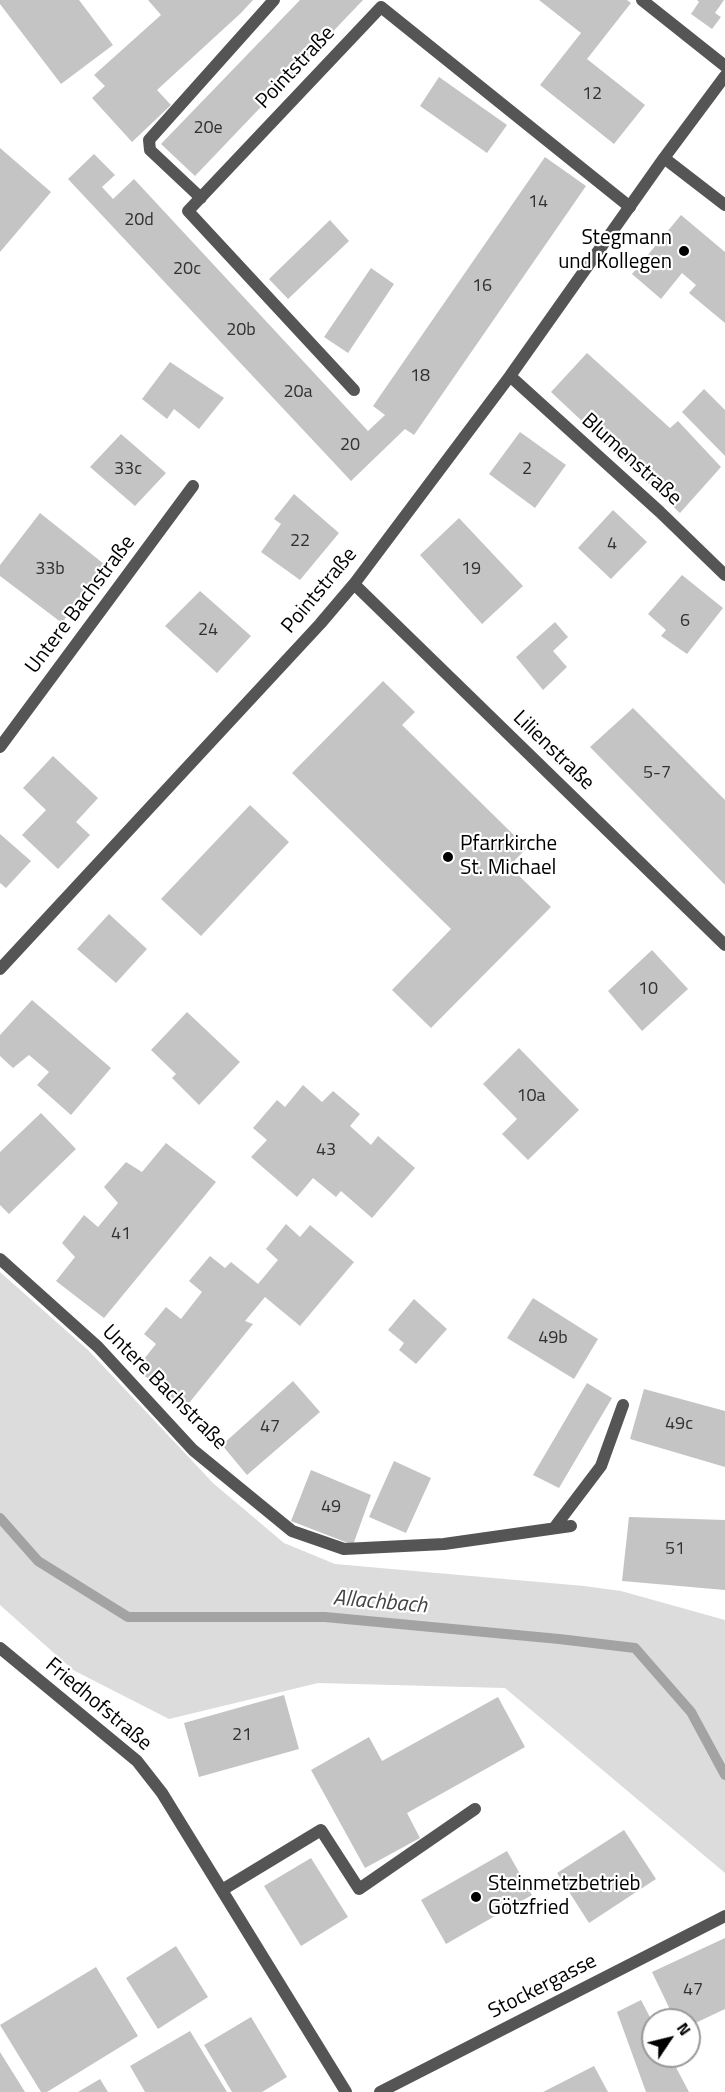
<!DOCTYPE html>
<html>
<head>
<meta charset="utf-8">
<style>
	body { margin:0 }
	#map { position:relative; width:725px; height:2092px; overflow:hidden; background:#fff; font-family:"Titillium Web",sans-serif }
	canvas { display:block }
	.north { position:absolute; left:641px; top:2008px; width:60px; height:60px; box-sizing:border-box; background:#fff; border:2px solid #999; border-radius:50%; rotate:55deg; font-size:16px; font-weight:700; line-height:24px; text-align:center; color:#000 }
	.north::after { content:''; display:block; margin:auto; width:21px; height:27px; background:#000; clip-path:polygon(50% 0,100% 100%,50% 72%,0 100%) }
</style>
</head>
<body>
<div id="map">
<canvas width="725" height="2092"></canvas>
<div class="north">N</div>
</div>
<script>
const c = document.querySelector('canvas').getContext('2d');
c.lineJoin = 'round';
function paint(path, color) { c.fillStyle = color; c.fill(path, 'evenodd'); }
const poly = rows => new Path2D(rows.map(r => 'M' + r).join(''));
function strokePath(path, color, width, dash) { c.strokeStyle = color; c.lineWidth = width; c.lineCap = dash ? 'butt' : 'round'; c.setLineDash(dash || []); c.stroke(path); }
function write(font, color, halo, rows, align = 'center') {
  c.font = font + ' "Titillium Web",sans-serif'; c.lineWidth = 4.5; c.setLineDash([]); c.textBaseline = 'middle'; c.strokeStyle = halo; c.fillStyle = color; for (const [text, x, y, turn = 0] of rows) {
    c.save(); c.translate(x, y); c.rotate((+turn || 0) * Math.PI / 180); c.textAlign = isNaN(turn) ? turn : align; if (halo) c.strokeText(text, 0, 0); c.fillText(text, 0, 0); c.restore();
  }
}
const green = poly([
	[0,1272,88,1350,213,1483,284,1543,335,1564,584,1586,621,1591,725,1620,725,1873,505,1688,318,1683,169,1719,73,1670,0,1605]
]);
const stream = poly([
	[0,1518,38,1561,128,1617,325,1617,559,1639,635,1648,691,1712,725,1775]
]);
const building = poly([
	[0,0,79,0,113,45,61,84,0,4],
	[148,0,253,0,241,13,157,90,171,105,132,142,92,98,105,86,94,75,161,15],
	[300,0,363,0,195,176,161,144],
	[539,0,627,0,631,3,587,59,645,105,614,144,540,85,581,33],
	[697,0,724,0,715,13,721,17,712,29,691,14,699,2],
	[439,77,507,125,487,153,420,106],
	[0,148,51,192,0,252],
	[94,154,115,175,102,187,113,199,134,179,368,431,385,415,373,406,545,157,586,186,414,435,405,429,351,481,68,179],
	[681,215,725,252,725,323,689,293,696,285,682,273,661,299,632,274],
	[330,220,349,241,288,299,269,279],
	[371,268,394,284,348,353,324,337],
	[587,353,670,428,678,421,721,467,680,513,551,392],
	[170,362,224,398,199,429,174,409,167,419,142,399],
	[704,389,725,410,725,456,682,412],
	[520,432,566,465,535,508,489,474],
	[121,434,166,473,135,506,90,467],
	[294,494,339,533,300,580,261,552,281,524,274,519],
	[613,510,647,542,611,579,578,548],
	[40,513,104,564,62,623,0,576,0,565],
	[459,518,523,586,482,624,420,555],
	[682,575,723,608,687,654,661,636,666,630,648,614],
	[200,591,251,636,217,673,165,626],
	[555,622,568,637,553,651,567,667,543,690,516,657],
	[383,681,415,712,402,725,527,848,509,866,551,907,431,1028,392,990,451,929,292,773],
	[633,708,725,800,725,885,590,747],
	[53,756,98,798,76,822,90,835,58,869,22,835,46,810,23,788],
	[250,805,289,842,201,936,161,899],
	[0,834,31,861,6,888,0,883],
	[109,914,147,949,116,983,77,949],
	[652,950,688,989,642,1031,608,991],
	[32,1000,111,1068,71,1115,37,1085,49,1072,29,1055,13,1068,0,1056,0,1035],
	[187,1012,240,1062,199,1105,172,1078,176,1074,151,1050],
	[519,1048,579,1110,528,1160,502,1134,517,1119,483,1084],
	[303,1085,322,1102,333,1091,360,1114,350,1126,371,1145,378,1136,415,1168,372,1218,341,1191,336,1197,313,1178,297,1197,251,1157,267,1140,253,1128,277,1100,285,1107],
	[41,1113,76,1149,9,1214,0,1205,0,1152],
	[166,1143,216,1182,104,1318,56,1281,75,1257,62,1243,84,1215,98,1227,118,1203,104,1187,126,1162,142,1172],
	[286,1224,300,1237,310,1225,354,1262,300,1326,265,1297,245,1321,253,1324,185,1408,136,1369,156,1344,144,1334,166,1307,181,1319,202,1292,189,1281,210,1256,225,1268,231,1262,258,1284,278,1260,266,1249],
	[533,1298,598,1339,574,1379,507,1338],
	[414,1299,447,1329,416,1364,399,1350,404,1343,388,1330],
	[293,1381,320,1412,247,1475,222,1445],
	[587,1383,612,1398,559,1488,533,1475],
	[644,1389,725,1411,725,1467,630,1439],
	[394,1461,431,1478,406,1533,369,1517],
	[311,1470,371,1495,353,1545,291,1521],
	[629,1517,725,1520,725,1590,622,1581],
	[284,1695,299,1749,199,1777,184,1723],
	[498,1697,525,1747,407,1813,420,1838,365,1868,311,1770,369,1737,382,1761],
	[624,1830,656,1879,589,1923,557,1873],
	[507,1851,532,1895,446,1944,421,1900],
	[311,1858,348,1917,301,1946,264,1886],
	[725,1938,725,2009,689,2026,689,2020,675,2020,652,1972],
	[176,1946,208,1997,158,2029,126,1978],
	[96,1967,138,2036,47,2092,41,2092,0,2025],
	[641,2000,653,2023,653,2056,670,2056,689,2092,646,2092,617,2012],
	[251,2017,287,2077,262,2092,232,2092,204,2045],
	[190,2031,227,2092,145,2092,130,2066],
	[0,2052,25,2092,0,2092],
	[594,2066,608,2092,543,2092],
	[100,2079,108,2092,78,2092]
]);
const lane = poly([
	[642,0,725,66],
	[201,198,150,150,149,140,274,0],
	[354,390,188,211,381,7,630,207],
	[0,747,193,486],
	[222,1890,321,1830,359,1889,475,1809]
]);
const street = poly([
	[664,158,725,205],
	[510,376,660,512,725,575],
	[354,584,725,945],
	[0,969,320,624,354,584,510,376,664,158,725,76],
	[0,1259,98,1347,193,1450,292,1531,344,1549,444,1544,571,1526],
	[554,1528,601,1466,623,1405],
	[0,1648,137,1761,162,1793,346,2092],
	[380,2092,725,1916]
]);
const markers = [
	[684,251,6,"#000"],
	[448,857,6,"#000"],
	[476,1897,6,"#000"]
];
const numberNames = [
	["12",592,95],
	["20e",208,129],
	["14",538,203],
	["20d",139,221],
	["20c",187,270],
	["16",482,287],
	["20b",241,331],
	["18",420,377],
	["20a",298,393],
	["20",350,446],
	["33c",128,470],
	["2",527,470],
	["22",300,542],
	["4",612,545],
	["33b",50,570],
	["19",471,570],
	["6",685,622],
	["24",208,631],
	["5-7",657,774],
	["10",648,990],
	["10a",531,1097],
	["43",326,1151],
	["41",121,1235],
	["49b",553,1339],
	["49c",679,1425],
	["47",270,1428],
	["49",331,1508],
	["51",675,1550],
	["21",242,1736],
	["47",693,1991]
];
const streetNames = [
	["Pointstraße",296,68,-47],
	["Blumenstraße",631,460,42],
	["Pointstraße",320,591,-50],
	["Untere Bachstraße",81,605,-53],
	["Lilienstraße",553,751,44],
	["Untere Bachstraße",164,1388,45],
	["Friedhofstraße",98,1705,40],
	["Stockergasse",543,1987,-27]
];
const poiNames = [
	["Stegmann",672,239,"right"],
	["und Kollegen",672,263,"right"],
	["Pfarrkirche",460,845],
	["St. Michael",460,869],
	["Steinmetzbetrieb",488,1885],
	["Götzfried",488,1909]
];
const waterNames = [
	["Allachbach",380,1603,5]
];
paint(green, '#dcdcdc');
strokePath(stream, '#a3a3a3', 10);
paint(building, '#c4c4c4');
strokePath(lane, '#555', 12);
strokePath(street, '#555', 12);
for (const [x, y, r, color] of markers) { const dot = new Path2D(); dot.arc(x, y, r, 0, 2 * Math.PI); c.fillStyle = color; c.fill(dot); strokePath(dot, '#fff', 2); }
write('18px', '#313131', null, numberNames);
write('21px', '#000', '#fff', streetNames);
write('21px', '#000', '#fff', poiNames, 'left');
write('italic 22px', '#444', '#fff', waterNames);
</script>
</body>
</html>
